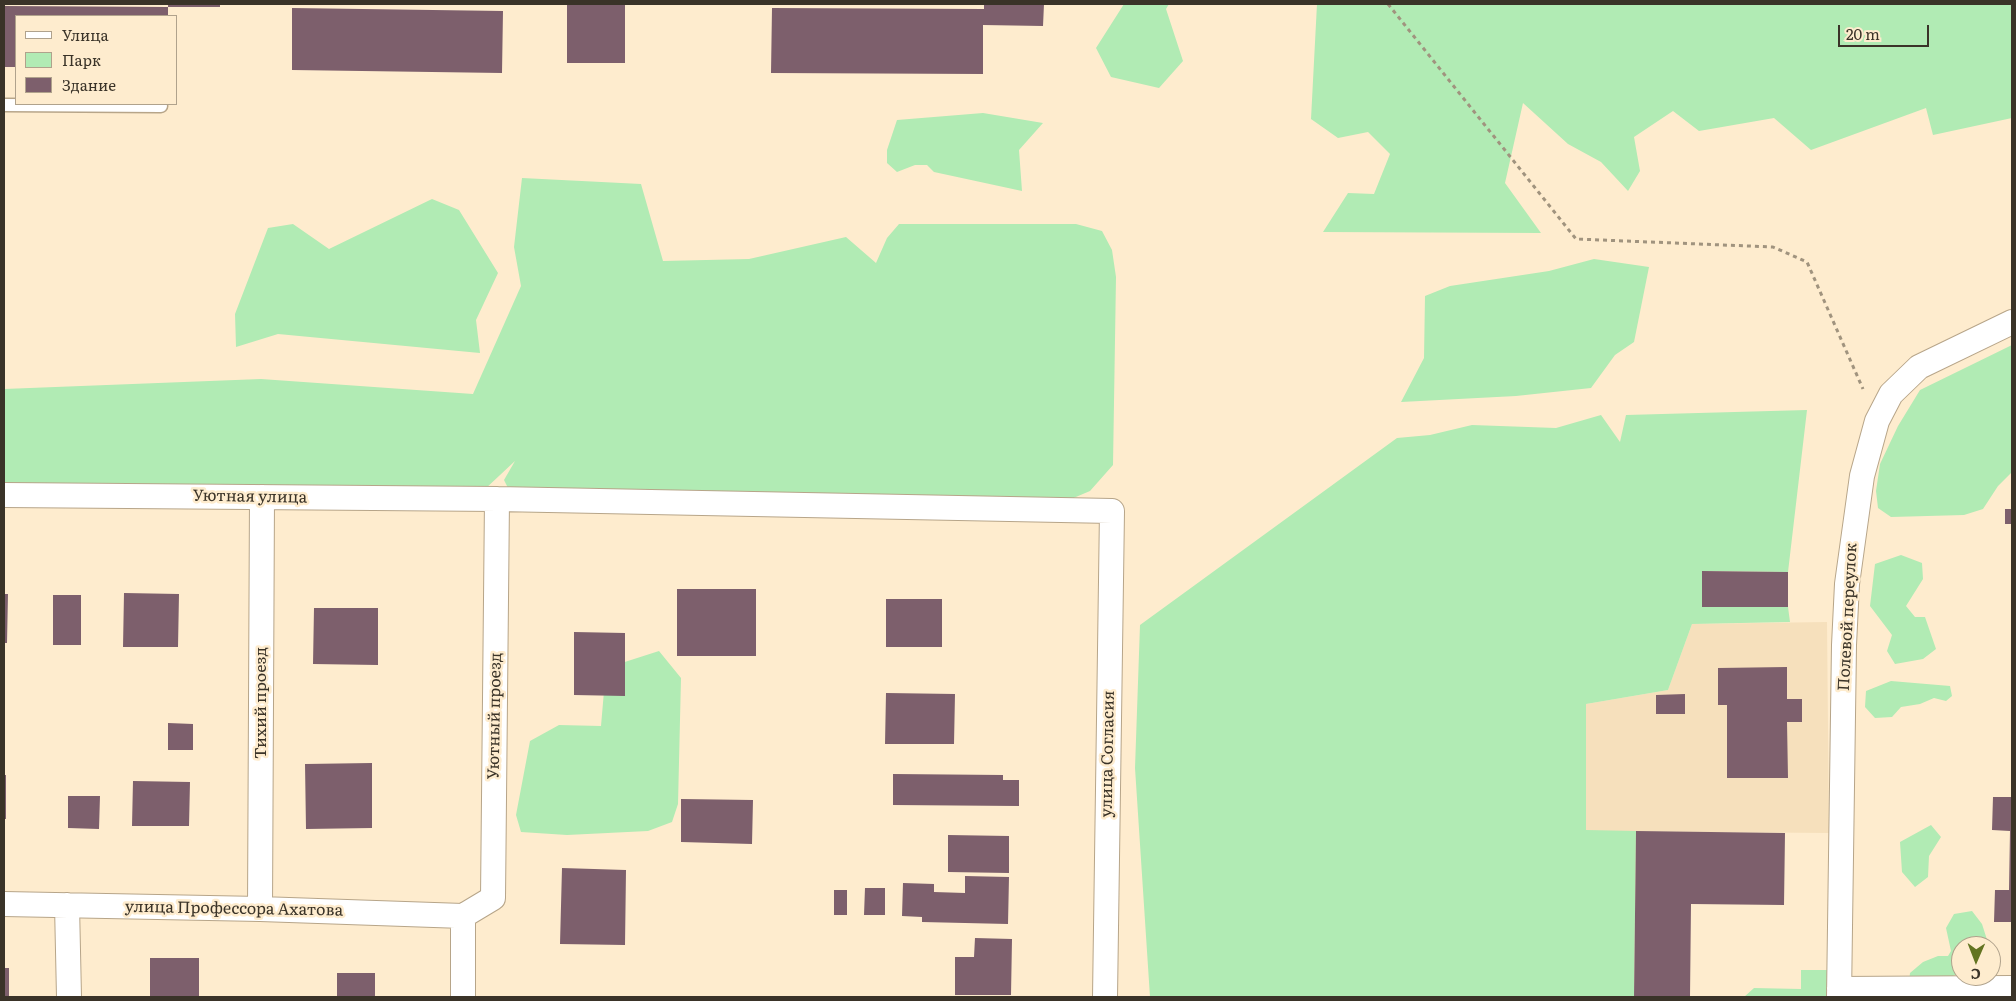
<!DOCTYPE html>
<html>
<head>
<meta charset="utf-8">
<style>
	body { margin:0 }
	#map { position:relative; width:2016px; height:1001px; overflow:hidden; background:#feecce; font-family:Literata,serif }
	canvas { display:block }
	.frame { position:absolute; inset:0; border:5px solid #3a3328; pointer-events:none }
	.legend { position:absolute; left:15px; top:15px; width:162px; height:90px; box-sizing:border-box; background:#feecce; border:1px solid #b0a28c; margin:0; padding:6px 9px; list-style:none; font-size:15px; color:#3a3328 }
	.legend li { display:flex; align-items:center; gap:10px; height:25px }
	.legend b { width:25px; border:1px solid #b0a28c }
	.north { position:absolute; left:1951px; top:936px; width:50px; height:50px; box-sizing:border-box; background:#feecce; border:1px solid #b0a28c; border-radius:50%; rotate:181deg; font-size:14px; font-weight:700; line-height:20px; text-align:center; color:#3a3328 }
	.north::after { content:''; display:block; margin:auto; width:18px; height:22px; background:#637421; clip-path:polygon(50% 0,100% 100%,50% 72%,0 100%) }
	.scale { position:absolute; left:1838px; top:25px; width:91px; height:22px; box-sizing:border-box; border:2px solid #3a3328; border-top:0; padding-left:6px; font-size:15px; line-height:18px; white-space:nowrap; color:#3a3328; -webkit-text-stroke:4px #feecce; paint-order:stroke }
</style>
</head>
<body>
<div id="map">
<canvas width="2016" height="1001"></canvas>
<div class="frame"></div>
<ul class="legend">
<li><b style="height:6px;background:#fff"></b>Улица</li>
<li><b style="height:14px;background:#b1ebb4"></b>Парк</li>
<li><b style="height:14px;background:#7d5f6c"></b>Здание</li>
</ul>
<div class="north">С</div>
<div class="scale">20 m</div>
</div>
<script>
const c = document.querySelector('canvas').getContext('2d');
c.lineJoin = 'round';
function paint(path, color) { c.fillStyle = color; c.fill(path, 'evenodd'); }
const poly = rows => new Path2D(rows.map(r => 'M' + r).join(''));
function strokePath(path, color, width, dash) { c.strokeStyle = color; c.lineWidth = width; c.lineCap = dash ? 'butt' : 'round'; c.setLineDash(dash || []); c.stroke(path); }
function write(font, color, halo, rows, align = 'center') {
  c.font = font + ' Literata,serif'; c.lineWidth = 5; c.setLineDash([]); c.textBaseline = 'middle'; c.strokeStyle = halo; c.fillStyle = color; for (const [text, x, y, turn = 0] of rows) {
    c.save(); c.translate(x, y); c.rotate((+turn || 0) * Math.PI / 180); c.textAlign = isNaN(turn) ? turn : align; if (halo) c.strokeText(text, 0, 0); c.fillText(text, 0, 0); c.restore();
  }
}
const built = poly([
	[1827,622,1829,833,1586,831,1586,704,1668,690,1692,624]
]);
const green = poly([
	[1124,4,1169,4,1166,9,1183,61,1159,88,1111,77,1096,48],
	[1317,4,2012,4,2012,118,1933,135,1926,108,1811,150,1774,118,1699,131,1673,111,1634,137,1640,171,1628,191,1601,162,1568,144,1523,103,1505,183,1541,233,1323,232,1348,193,1374,194,1390,154,1368,132,1338,138,1311,119],
	[983,113,1043,123,1019,150,1022,191,934,172,927,165,915,165,897,172,887,163,887,150,897,120],
	[522,178,641,184,663,261,749,259,846,237,876,263,887,238,899,224,1076,224,1102,231,1112,250,1116,277,1113,465,1090,491,1064,502,899,515,520,512,504,480,515,461,484,490,4,483,4,389,261,379,473,394,521,286,514,247],
	[432,199,459,210,498,273,476,320,480,353,278,334,236,347,235,314,268,228,293,224,329,249],
	[1594,259,1649,267,1634,342,1615,355,1591,388,1516,396,1401,402,1424,358,1425,296,1450,286,1549,271],
	[2012,345,2012,472,1998,486,1983,509,1964,515,1891,517,1878,508,1876,491,1880,464,1898,426,1920,390],
	[1807,410,1788,572,1702,571,1702,607,1788,607,1790,622,1692,624,1668,690,1586,704,1586,830,1636,831,1634,997,1150,997,1135,768,1140,625,1397,438,1430,435,1472,425,1556,428,1601,415,1620,442,1626,415],
	[1901,555,1922,563,1923,579,1906,606,1915,617,1925,617,1936,649,1923,659,1895,664,1887,651,1892,635,1870,606,1875,564],
	[659,651,681,678,678,804,672,822,648,831,567,835,521,832,516,815,530,741,559,725,601,726,606,668],
	[1891,681,1950,686,1952,696,1946,701,1934,698,1920,704,1901,707,1892,717,1875,718,1865,707,1866,691],
	[1931,825,1941,837,1929,856,1928,877,1915,887,1902,872,1900,842],
	[1972,911,1982,924,1989,946,1961,946,1961,972,1949,978,1909,982,1910,973,1923,962,1938,956,1948,956,1951,951,1946,928,1954,914],
	[1801,970,1830,970,1829,997,1744,997,1754,988,1801,989]
]);
const building = poly([
	[168,4,220,4,220,7,168,7],
	[567,4,625,4,625,63,567,63],
	[984,4,1044,4,1043,26,983,25,983,74,771,73,772,8,984,9],
	[4,6,168,7,168,16,16,16,16,67,4,67],
	[292,8,503,11,502,73,292,70],
	[2005,509,2012,509,2012,524,2005,524],
	[1702,571,1788,572,1788,607,1702,607],
	[677,589,756,589,756,656,677,656],
	[124,593,179,594,178,647,123,647],
	[4,594,8,594,7,643,4,643],
	[53,595,81,595,81,645,53,645],
	[886,599,942,599,942,647,886,647],
	[314,608,378,608,378,665,313,664],
	[574,632,625,633,625,696,574,695],
	[1787,667,1787,699,1802,699,1802,722,1787,722,1788,778,1727,778,1727,705,1718,705,1718,668],
	[886,693,955,694,954,744,885,744],
	[1685,694,1685,714,1656,714,1656,695],
	[168,723,193,724,193,750,168,750],
	[372,763,372,828,306,829,305,764],
	[893,774,1003,775,1003,780,1019,780,1019,806,893,805],
	[4,775,6,775,6,819,4,819],
	[133,781,190,782,189,826,132,826],
	[68,796,100,796,99,829,68,828],
	[1993,797,2012,797,2012,922,1994,922,1995,890,2009,890,2010,831,1992,830],
	[681,799,753,800,752,844,681,842],
	[1636,831,1785,833,1784,905,1691,904,1690,997,1634,997],
	[948,835,1009,836,1009,873,948,872],
	[562,868,626,870,625,945,560,944],
	[965,876,1009,877,1008,924,922,922,922,917,902,916,903,883,934,884,934,892,965,893],
	[865,888,885,888,885,915,864,915],
	[834,890,847,890,847,915,834,915],
	[975,938,1012,939,1011,995,955,995,955,957,974,957],
	[150,958,199,958,199,997,150,997],
	[4,968,9,968,9,997,4,997],
	[337,973,375,973,375,997,337,997]
]);
const path = poly([
	[1388,4,1576,239,1773,247,1807,262,1863,389]
]);
const service = poly([
	[4,105,161,106]
]);
const minor = poly([
	[4,495,497,499,1112,511,1105,997],
	[4,904,260,909,463,916],
	[67,905,69,997],
	[260,909,262,497],
	[463,916,493,898,497,499],
	[1839,989,2012,988],
	[463,997,463,916],
	[1839,997,1844,645,1847,584,1862,476,1877,421,1891,394,1919,367,2012,322]
]);
const streetNames = [
	["Уютная улица",250,497,1],
	["Полевой переулок",1848,617,-87],
	["Тихий проезд",261,703,-90],
	["Уютный проезд",495,716,-89],
	["улица Согласия",1108,754,-89],
	["улица Профессора Ахатова",234,909,1]
];
paint(built, '#f6e0bc');
paint(green, '#b1ebb4');
paint(building, '#7d5f6c');
strokePath(service, '#b7a589', 15);
strokePath(minor, '#b7a589', 26);
strokePath(path, '#a0937e', 3, [4, 4]);
strokePath(service, '#fff', 12);
strokePath(minor, '#fff', 24);
write('16px', '#3a3328', '#feecce', streetNames);
</script>
</body>
</html>
